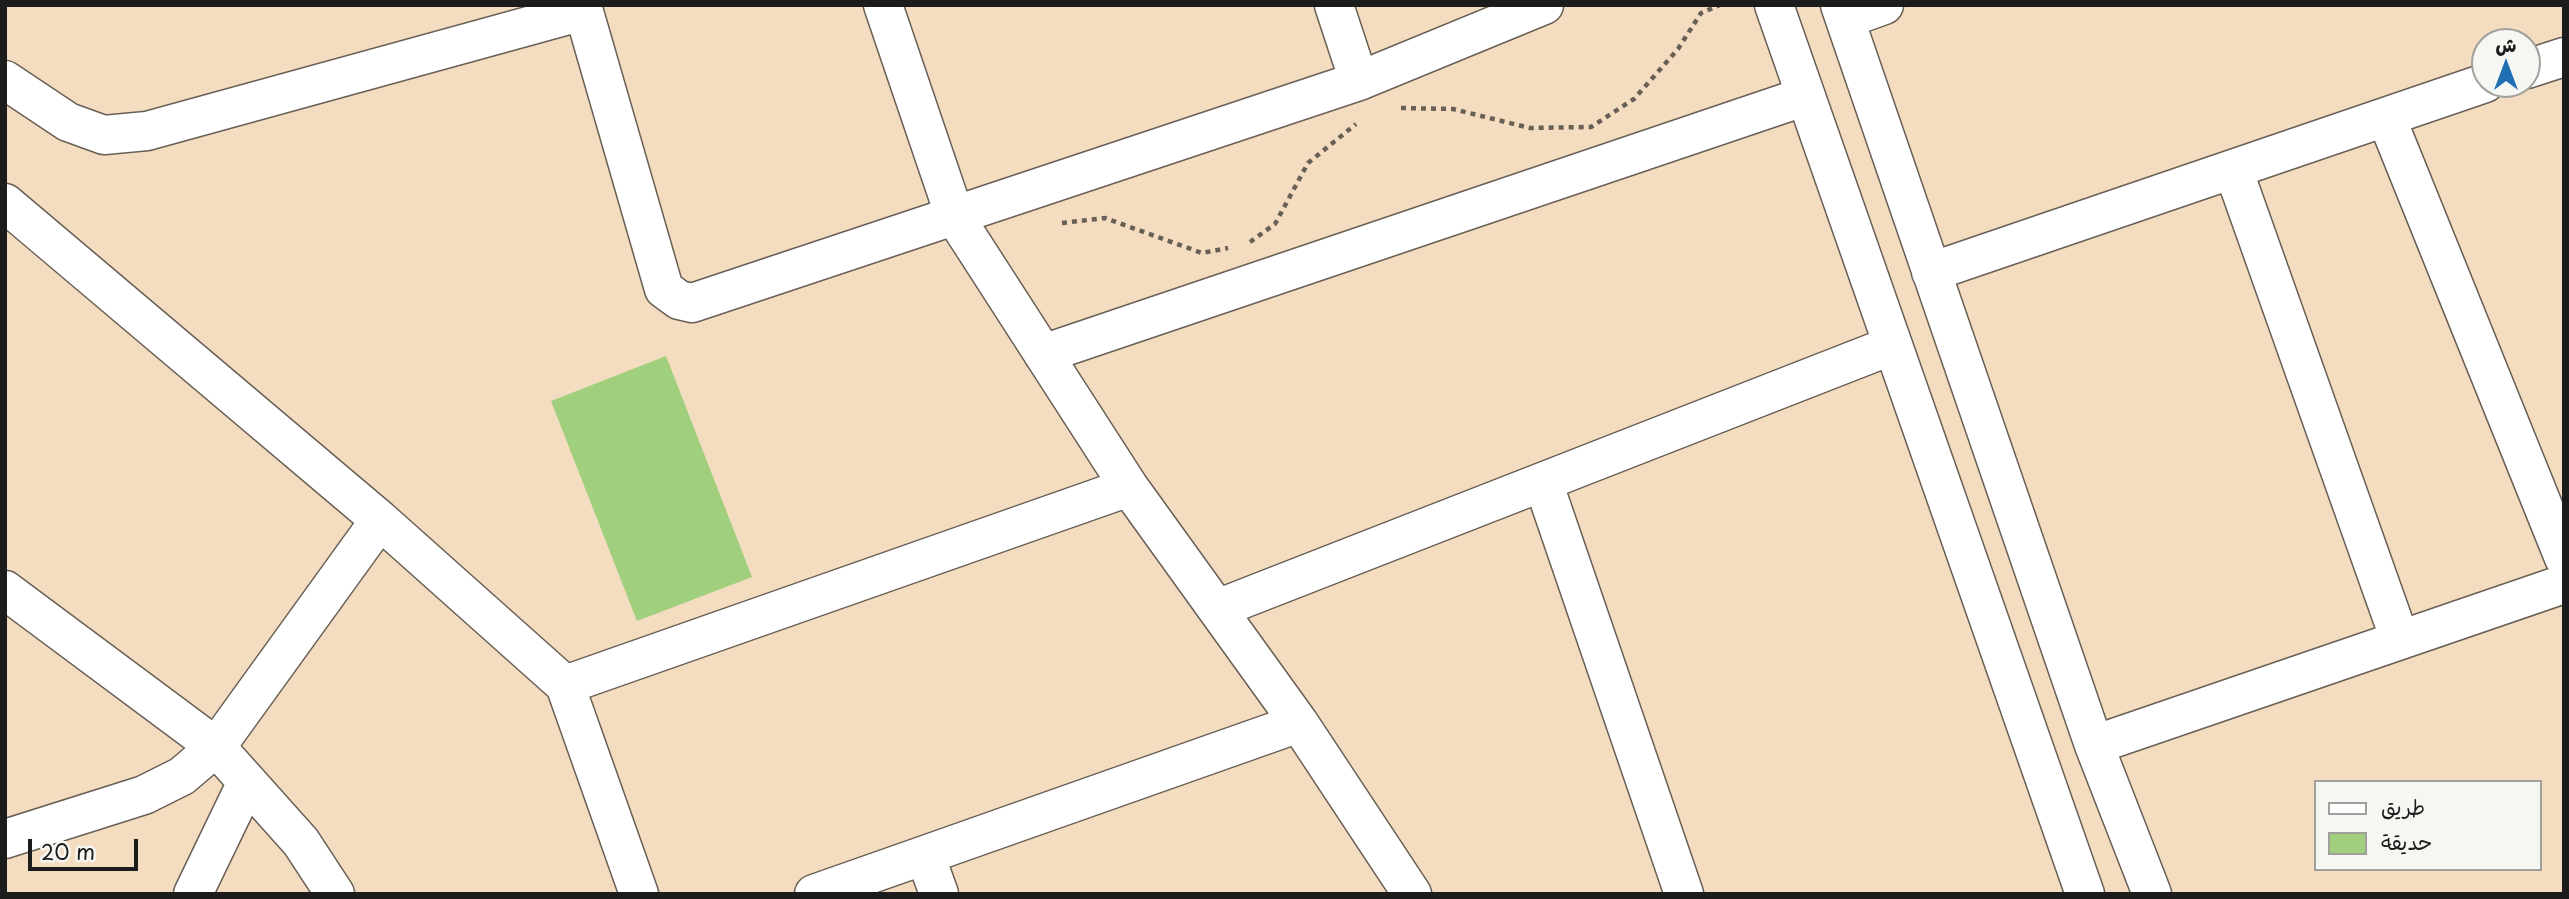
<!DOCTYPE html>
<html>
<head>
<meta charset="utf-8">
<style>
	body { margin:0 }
	#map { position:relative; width:2569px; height:899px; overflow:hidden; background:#f4dcc0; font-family:"Playpen Sans","Playpen Sans Arabic",sans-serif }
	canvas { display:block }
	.frame { position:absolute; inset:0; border:7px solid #1c1c1c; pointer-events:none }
	.legend { position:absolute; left:2314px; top:780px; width:228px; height:91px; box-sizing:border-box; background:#f6f6f2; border:2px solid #9f9f9c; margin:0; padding:9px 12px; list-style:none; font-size:21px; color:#1c1c1c }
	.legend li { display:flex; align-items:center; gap:14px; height:35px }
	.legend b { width:35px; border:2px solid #9f9f9c }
	.north { position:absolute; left:2471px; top:28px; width:70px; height:70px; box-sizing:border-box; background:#f6f6f2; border:2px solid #9f9f9c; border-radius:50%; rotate:0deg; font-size:19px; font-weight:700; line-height:28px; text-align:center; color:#1c1c1c }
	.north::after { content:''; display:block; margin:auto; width:24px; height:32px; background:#1f6fb2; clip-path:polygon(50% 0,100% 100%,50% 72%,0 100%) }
	.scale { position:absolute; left:28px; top:839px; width:110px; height:32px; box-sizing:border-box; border:4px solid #1c1c1c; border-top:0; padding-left:9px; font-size:21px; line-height:24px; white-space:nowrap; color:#1c1c1c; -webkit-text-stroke:5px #f6f6f2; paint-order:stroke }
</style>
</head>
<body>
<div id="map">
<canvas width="2569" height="899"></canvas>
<div class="frame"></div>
<ul class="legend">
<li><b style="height:9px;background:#fff"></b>طريق</li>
<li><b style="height:19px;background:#a0cf7d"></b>حديقة</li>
</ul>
<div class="north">ش</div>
<div class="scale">20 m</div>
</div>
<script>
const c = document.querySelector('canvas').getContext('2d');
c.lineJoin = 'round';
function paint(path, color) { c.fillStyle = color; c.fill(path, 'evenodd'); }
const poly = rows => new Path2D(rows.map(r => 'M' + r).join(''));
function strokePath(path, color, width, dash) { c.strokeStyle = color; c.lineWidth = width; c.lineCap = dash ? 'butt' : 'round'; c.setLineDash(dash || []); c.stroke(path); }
const green = poly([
	[666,356,752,577,637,621,551,401]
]);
const path = poly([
	[1401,108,1453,109,1530,128,1591,127,1634,99,1678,49,1701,13,1720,5],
	[1062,223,1105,218,1202,253,1228,248],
	[1250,242,1275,224,1308,163,1356,124]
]);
const street = poly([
	[582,5,664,289,679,300,692,303,1359,81,1544,5],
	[883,5,955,217,1129,487,1299,723,1412,894],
	[1334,5,1359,81],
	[1774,5,2085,894],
	[1840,5,2094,745,2152,894],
	[1845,19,1884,5],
	[2527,69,2564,57],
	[5,80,68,122,104,135,147,131,583,11],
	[2386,117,2564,558],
	[2233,169,2400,640],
	[5,203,380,520,565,685,639,894],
	[1931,272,2485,83],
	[1043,354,1806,96],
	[1543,482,1684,894],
	[5,590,216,747,301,842,335,894],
	[1217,609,1893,345],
	[565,685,1129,487],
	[2094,745,2564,584],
	[5,839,144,795,182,776,216,747,380,520],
	[925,855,1299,723],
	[193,894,247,782],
	[814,894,925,855,939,894]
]);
paint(green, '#a0cf7d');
strokePath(street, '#685f55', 41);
strokePath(path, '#685f55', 4.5, [5, 5]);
strokePath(street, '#fff', 38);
</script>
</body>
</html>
